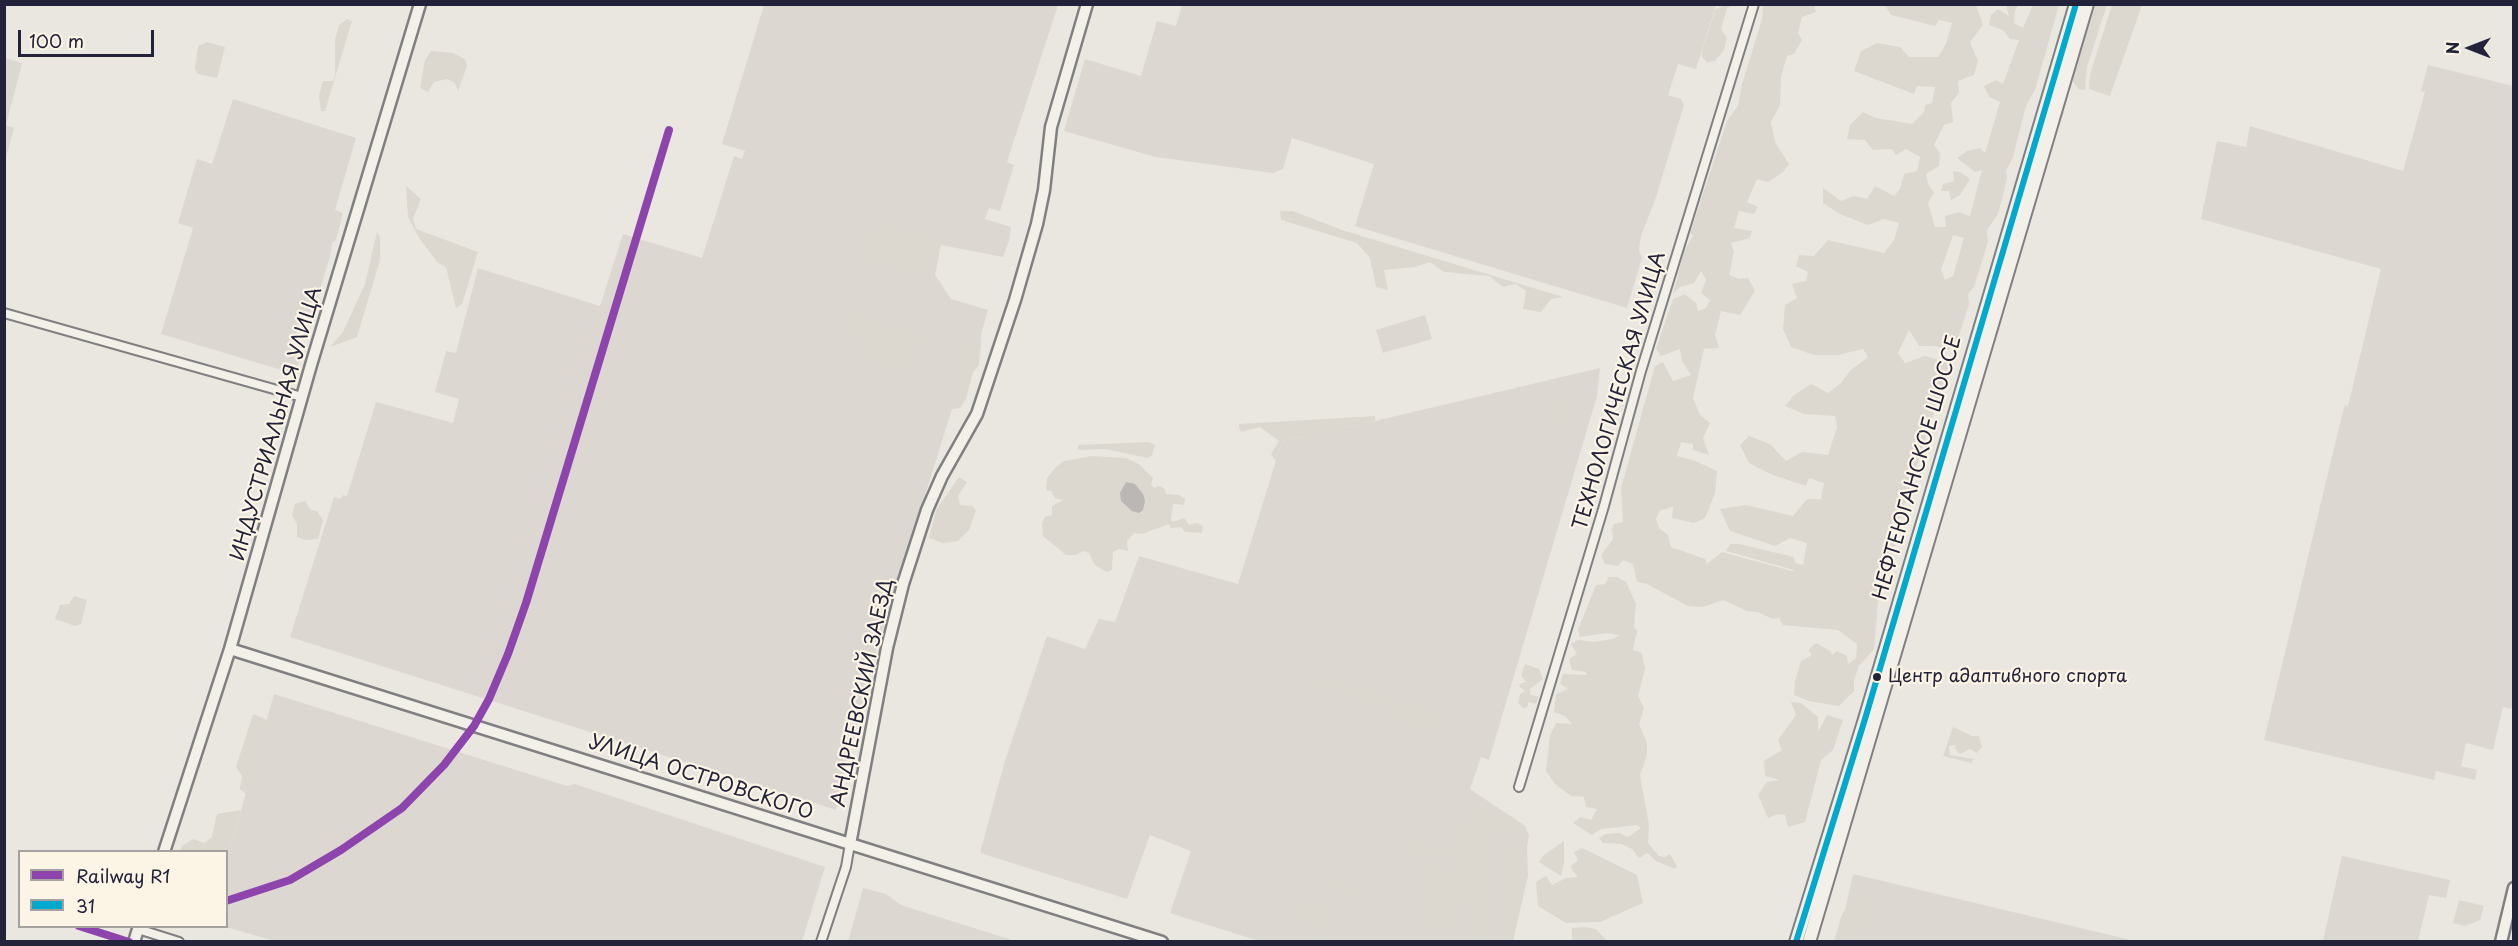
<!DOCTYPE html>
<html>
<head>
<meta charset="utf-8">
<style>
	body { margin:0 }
	#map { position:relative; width:2518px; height:946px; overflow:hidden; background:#eae7e0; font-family:"Playpen Sans",sans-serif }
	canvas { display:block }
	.frame { position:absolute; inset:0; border:6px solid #22223b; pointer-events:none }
	.legend { position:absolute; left:18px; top:850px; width:210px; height:78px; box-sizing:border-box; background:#fcf5e5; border:2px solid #a5a1a1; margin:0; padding:8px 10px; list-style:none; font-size:18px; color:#22223b }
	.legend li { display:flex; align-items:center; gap:12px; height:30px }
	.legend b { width:30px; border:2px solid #a5a1a1 }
	.north { position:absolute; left:2440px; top:18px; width:60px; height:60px; -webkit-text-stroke:4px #fcf5e5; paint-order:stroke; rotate:270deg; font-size:16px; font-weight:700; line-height:24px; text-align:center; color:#22223b }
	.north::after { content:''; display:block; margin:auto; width:21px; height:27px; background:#22223b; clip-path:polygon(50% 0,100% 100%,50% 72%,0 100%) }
	.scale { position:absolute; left:18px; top:30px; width:136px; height:27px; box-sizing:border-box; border:3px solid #22223b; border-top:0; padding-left:8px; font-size:18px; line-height:21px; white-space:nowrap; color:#22223b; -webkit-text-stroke:4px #fcf5e5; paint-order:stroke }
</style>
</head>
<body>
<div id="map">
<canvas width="2518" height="946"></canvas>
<div class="frame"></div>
<ul class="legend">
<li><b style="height:8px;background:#8e44ad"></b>Railway R1</li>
<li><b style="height:8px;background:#00a9ce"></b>31</li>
</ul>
<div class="north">N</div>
<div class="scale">100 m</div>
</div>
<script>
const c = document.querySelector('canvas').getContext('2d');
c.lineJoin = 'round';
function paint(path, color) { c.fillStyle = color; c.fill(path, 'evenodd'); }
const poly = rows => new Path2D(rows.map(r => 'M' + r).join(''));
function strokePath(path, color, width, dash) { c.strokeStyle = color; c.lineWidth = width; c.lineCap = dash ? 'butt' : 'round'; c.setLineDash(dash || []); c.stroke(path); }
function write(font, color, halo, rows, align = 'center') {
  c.font = font + ' "Playpen Sans",sans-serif'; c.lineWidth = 4.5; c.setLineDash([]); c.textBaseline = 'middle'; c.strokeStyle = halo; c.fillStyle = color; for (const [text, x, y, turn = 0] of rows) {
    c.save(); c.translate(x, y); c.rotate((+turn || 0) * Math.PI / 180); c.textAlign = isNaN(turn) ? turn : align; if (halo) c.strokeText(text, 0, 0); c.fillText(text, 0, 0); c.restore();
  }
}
const built = poly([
	[764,5,1058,5,1007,162,1014,165,1000,211,989,208,985,219,1011,227,1009,241,1003,257,941,245,935,275,951,299,988,310,960,408,952,409,874,658,836,810,290,637,334,497,341,499,343,495,347,496,376,402,453,423,459,399,435,392,446,351,456,353,478,268,600,306,623,234,702,258,734,156,742,159,745,151,722,144],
	[1182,5,1716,5,1696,69,1678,64,1668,95,1681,99,1684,105,1655,200,1641,236,1639,250,1642,258,1627,308,1355,226,1374,164,1292,138,1283,169,1273,173,1156,157,1064,131,1085,59,1141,76,1157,21,1176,26],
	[5,52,5,58,22,63,6,125,14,128,5,161],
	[2428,65,2513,86,2514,699,2511,709,2503,707,2493,750,2466,743,2461,766,2477,770,2475,780,2436,771,2434,780,2264,740,2342,415,2345,405,2348,406,2381,269,2201,219,2217,141,2246,147,2250,126,2403,171,2425,92,2421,91],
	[233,99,356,138,335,210,343,213,336,240,332,243,330,257,306,334,298,331,293,347,301,357,295,374,161,334,193,228,178,223,197,159,212,164],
	[1425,315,1432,339,1383,353,1376,330],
	[1600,368,1597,396,1489,760,1481,757,1470,789,1525,826,1529,835,1513,941,1259,941,1170,913,1191,851,1150,835,1127,899,980,853,1004,764,1047,636,1085,649,1099,619,1115,622,1139,556,1238,584,1282,441,1375,421],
	[274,694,567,786,575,784,825,867,802,941,278,942,226,927,227,860],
	[2342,856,2450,880,2446,898,2429,895,2418,941,2323,941],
	[1853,874,2135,941,1838,942],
	[863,888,886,894,901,905,1015,941,848,942]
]);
const green = poly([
	[1726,4,1735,5,1727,8,1721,29,1727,38,1724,50,1715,61,1707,62,1702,57,1702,51,1715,10],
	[1763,5,1814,5,1816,12,1802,17,1798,33,1802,40,1794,54,1787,56,1781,77,1780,105,1771,122,1775,142,1789,164,1782,173,1768,182,1757,179,1747,202,1758,207,1754,214,1739,211,1734,228,1752,231,1750,238,1731,243,1734,252,1729,275,1739,279,1748,278,1755,291,1740,315,1721,311,1715,335,1719,348,1704,349,1693,398,1700,415,1710,423,1703,438,1709,455,1693,450,1693,444,1681,442,1677,456,1693,460,1717,471,1715,493,1705,518,1694,523,1672,518,1673,507,1660,510,1656,519,1659,528,1668,535,1671,547,1705,559,1707,564,1722,552,1792,571,1794,570,1726,551,1730,544,1739,544,1794,557,1795,563,1803,565,1807,543,1790,538,1775,546,1730,531,1720,509,1746,505,1793,516,1807,499,1821,499,1824,483,1809,478,1806,486,1770,474,1749,463,1740,445,1749,436,1770,444,1786,461,1802,452,1828,455,1837,427,1835,416,1804,414,1785,406,1794,395,1811,384,1828,393,1840,384,1851,370,1868,357,1863,349,1838,355,1814,355,1791,347,1783,329,1785,305,1797,298,1792,284,1806,281,1808,272,1796,266,1799,255,1814,256,1828,240,1884,253,1894,240,1899,223,1884,219,1867,225,1838,213,1823,203,1823,188,1841,201,1854,196,1867,199,1875,186,1894,196,1900,189,1904,174,1917,171,1920,157,1906,149,1896,155,1892,149,1873,150,1865,140,1847,139,1850,125,1863,112,1876,118,1912,124,1924,112,1925,105,1932,103,1935,87,1917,86,1914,94,1854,71,1861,51,1877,43,1900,47,1909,57,1938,57,1946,44,1952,23,1939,20,1935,26,1891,15,1885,5,1976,5,1983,25,1970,42,1978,61,1974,75,1958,81,1959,93,1951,103,1953,122,1944,125,1934,145,1940,153,1939,166,1926,174,1928,184,1934,193,1928,203,1935,227,1946,227,1945,216,1959,212,1970,216,1982,170,1975,172,1957,158,1967,151,1980,148,1985,153,2000,102,1989,97,1984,86,1996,80,2003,84,2019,40,2010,39,2003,30,1989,25,1991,15,1998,9,2009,16,2006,5,2018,5,2015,11,2014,23,2023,28,2033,5,2059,5,2035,90,2026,106,2013,157,2006,171,2007,178,1998,214,1987,230,1988,242,1974,287,1968,294,1969,304,1956,345,1948,350,1935,346,1919,346,1909,330,1898,353,1905,363,1925,356,1950,363,1900,518,1889,526,1895,544,1878,602,1874,649,1859,666,1854,680,1854,691,1839,706,1809,701,1794,695,1795,681,1801,661,1812,655,1808,650,1816,643,1830,651,1832,655,1837,651,1847,656,1848,664,1856,658,1857,644,1838,630,1783,625,1779,618,1773,619,1757,612,1747,611,1723,600,1703,607,1688,606,1647,584,1637,582,1633,564,1623,560,1618,566,1605,564,1601,555,1613,539,1612,529,1614,524,1623,522,1621,488,1655,366,1663,362,1673,381,1691,375,1682,361,1680,349,1661,356,1656,349,1673,299,1685,294,1696,303,1698,311,1706,308,1710,300,1701,293,1706,280,1701,271,1694,283,1680,287,1673,294,1684,251,1693,236,1690,233,1727,121,1738,106,1742,84,1762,19],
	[1953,235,1964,238,1953,276,1945,280,1941,270],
	[2095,5,2107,5,2087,67,2085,90,2078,89,2072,80,2084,29],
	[2112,5,2142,5,2110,96,2089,89,2090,74],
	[347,19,352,21,325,111,321,111,319,95,323,81,333,81,335,75,335,40,339,25],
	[207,42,225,47,217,78,198,74,195,69,198,46],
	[431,51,453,53,465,59,467,66,458,91,455,83,447,79,434,82,428,92,420,88,425,60],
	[1953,171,1960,172,1970,179,1960,195,1951,200,1949,191,1941,191,1943,184,1954,181],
	[406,186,421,199,413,219,416,229,478,252,462,304,456,308,446,267,438,263,419,238,408,217],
	[1280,211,1293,211,1342,230,1563,297,1551,299,1541,312,1523,309,1526,291,1516,284,1503,287,1489,276,1444,272,1430,262,1415,267,1384,270,1388,290,1376,287,1370,258,1357,243,1281,220],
	[876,222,939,241,941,245,927,278,885,267,869,260,864,252],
	[377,232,380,237,380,260,357,337,330,347,343,332,365,284],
	[856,312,922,337,920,346,908,346,901,351,910,358,904,366,896,370,882,366,876,359,858,353,859,343,848,319],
	[982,329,979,365,973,372,966,399,960,408,952,409,962,365,968,354,969,341,976,332],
	[1553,395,1570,400,1561,431,1543,426],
	[1375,416,1375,421,1282,441,1276,461,1271,454,1279,441,1260,427,1241,432,1239,428,1239,424],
	[1148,442,1155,445,1152,455,1148,458,1105,449,1078,450,1078,445],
	[1092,456,1126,458,1139,464,1153,478,1151,484,1154,488,1160,486,1165,489,1166,494,1179,495,1185,499,1184,505,1173,504,1171,521,1176,521,1184,518,1189,525,1196,523,1203,526,1202,533,1185,532,1181,527,1171,528,1169,524,1142,534,1134,533,1127,541,1128,551,1119,549,1113,552,1112,570,1106,572,1094,564,1089,553,1083,551,1076,555,1066,555,1043,536,1042,523,1045,517,1052,515,1052,506,1063,500,1055,498,1051,491,1046,490,1047,478,1056,467,1064,461],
	[959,477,967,482,958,496,960,505,972,506,976,510,969,530,958,541,943,543,929,538,936,510],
	[305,501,311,510,317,511,323,520,318,539,305,540,297,537,297,524,292,515,295,504],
	[1609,577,1617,577,1626,582,1636,604,1634,627,1637,631,1633,650,1642,653,1645,669,1638,696,1644,708,1639,724,1647,743,1647,755,1640,775,1649,825,1648,843,1659,856,1665,857,1670,854,1677,866,1675,869,1656,861,1647,853,1639,858,1632,849,1621,844,1603,843,1599,838,1606,834,1619,833,1628,837,1641,828,1637,825,1601,829,1592,835,1573,823,1581,817,1591,820,1597,809,1586,807,1584,797,1571,796,1555,784,1546,771,1550,735,1556,723,1572,724,1565,716,1554,712,1556,694,1568,689,1560,684,1563,674,1587,675,1586,672,1572,670,1569,659,1577,654,1571,644,1578,640,1594,642,1613,639,1620,635,1606,633,1580,637,1578,630,1596,585,1605,584],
	[74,596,87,600,81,624,75,626,55,619,60,605,69,604],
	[1525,664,1539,669,1543,679,1530,689,1530,694,1539,697,1536,704,1528,702,1528,706,1524,709,1518,703,1520,694,1525,691,1519,686,1521,683,1526,682,1521,675],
	[1305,673,1440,713,1433,732,1426,727,1417,726,1390,714,1381,705,1370,699,1361,702,1326,688,1323,684,1307,681],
	[1791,702,1801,703,1818,717,1818,732,1827,715,1843,720,1833,750,1821,760,1805,822,1788,827,1785,815,1778,814,1768,818,1758,795,1767,782,1780,780,1765,776,1764,761,1782,750,1778,740,1796,715],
	[253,714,267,720,246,794,240,789,242,776,236,767],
	[1953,727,1972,736,1979,736,1982,747,1977,753,1970,749,1960,754,1955,749,1956,745,1949,746,1950,755,1974,759,1971,763,1943,756],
	[1477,805,1486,810,1500,822,1509,815,1525,826,1529,835,1523,837,1504,833,1496,828,1490,832,1489,836,1496,838,1493,844,1483,844,1483,852,1495,858,1494,887,1489,891,1487,909,1483,914,1487,923,1483,936,1472,941,1469,935,1472,925,1464,917,1470,901,1463,897,1455,913,1448,914,1449,927,1442,931,1432,932,1428,927,1419,934,1416,922,1435,857,1418,852,1408,887,1399,881,1407,857,1405,852,1408,844,1415,840,1431,843,1441,853,1440,867,1447,876,1452,878,1464,866,1448,856,1449,844,1456,826,1464,824,1465,814,1476,819,1480,814,1472,809],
	[241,810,227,860,226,852,180,851,182,846,193,839,204,843,212,837,217,814],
	[1564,841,1564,861,1561,876,1539,862,1544,855],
	[1516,845,1527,846,1528,876,1513,941,1499,941,1498,932,1504,924,1497,916,1503,908,1502,889,1505,875,1502,864,1504,855],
	[1582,848,1637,875,1643,903,1600,922,1566,923,1538,906,1536,882,1546,876,1552,885,1566,878,1578,877,1570,867,1578,860,1574,852],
	[1316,875,1367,890,1369,899,1313,882],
	[1308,883,1303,900,1326,907,1317,938,1311,937,1296,907,1301,892],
	[1862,893,1872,894,1876,899,1874,907,1869,906,1865,908,1870,918,1864,926,1859,941,1834,941,1842,914,1853,898],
	[2459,900,2484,906,2480,920,2465,926,2453,923],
	[1585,927,1596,929,1607,941,1572,941,1572,928]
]);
const water = poly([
	[1126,482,1135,484,1143,494,1145,501,1143,510,1139,513,1132,511,1121,501,1120,493]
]);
const street = poly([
	[4,313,302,397],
	[1519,787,1604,506,1641,371,1754,4],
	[138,929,179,942],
	[821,942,846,867,850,844]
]);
const secondary = poly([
	[230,649,1162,942],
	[850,844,887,648,903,584,927,510,942,476,977,414,1015,300,1037,224,1044,190,1051,127,1087,4],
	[164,852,230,649,311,365,420,4],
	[134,942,139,926],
	[2501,942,2514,888]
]);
const primary = poly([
	[1796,942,1865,719,2076,4],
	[1809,942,2087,4]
]);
const bus1 = poly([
	[1796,942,1865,719,2076,4]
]);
const rail1 = poly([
	[226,901,290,880,341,850,402,808,444,765,474,726,489,699,508,654,526,603,669,130],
	[79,926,129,942]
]);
const markers = [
	[1877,677,5,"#22223b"]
];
const busNames = [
	["Центр адаптивного спорта",1888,677]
];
const streetNames = [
	["ТЕХНОЛОГИЧЕСКАЯ УЛИЦА",1620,391,-74],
	["ИНДУСТРИАЛЬНАЯ УЛИЦА",277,424,-74],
	["НЕФТЕЮГАНСКОЕ ШОССЕ",1918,468,-74],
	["АНДРЕЕВСКИЙ ЗАЕЗД",863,693,-78],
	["УЛИЦА ОСТРОВСКОГО",701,778,18]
];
paint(built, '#dcd7d1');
paint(green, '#dcd8d0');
paint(water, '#bab7b5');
strokePath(street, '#807f81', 12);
strokePath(secondary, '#807f81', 15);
strokePath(primary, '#807f81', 16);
strokePath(street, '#f3f0ea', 8);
strokePath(secondary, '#f3f0ea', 10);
strokePath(primary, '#f3f0ea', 12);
strokePath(bus1, '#00a9ce', 6);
strokePath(rail1, '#8e44ad', 8);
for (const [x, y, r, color] of markers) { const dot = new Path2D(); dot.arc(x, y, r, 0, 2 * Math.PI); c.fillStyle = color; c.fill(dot); strokePath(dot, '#fcf5e5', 2); }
write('18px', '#22223b', '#fcf5e5', busNames, 'left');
write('20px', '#22223b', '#fcf5e5', streetNames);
</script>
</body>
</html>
